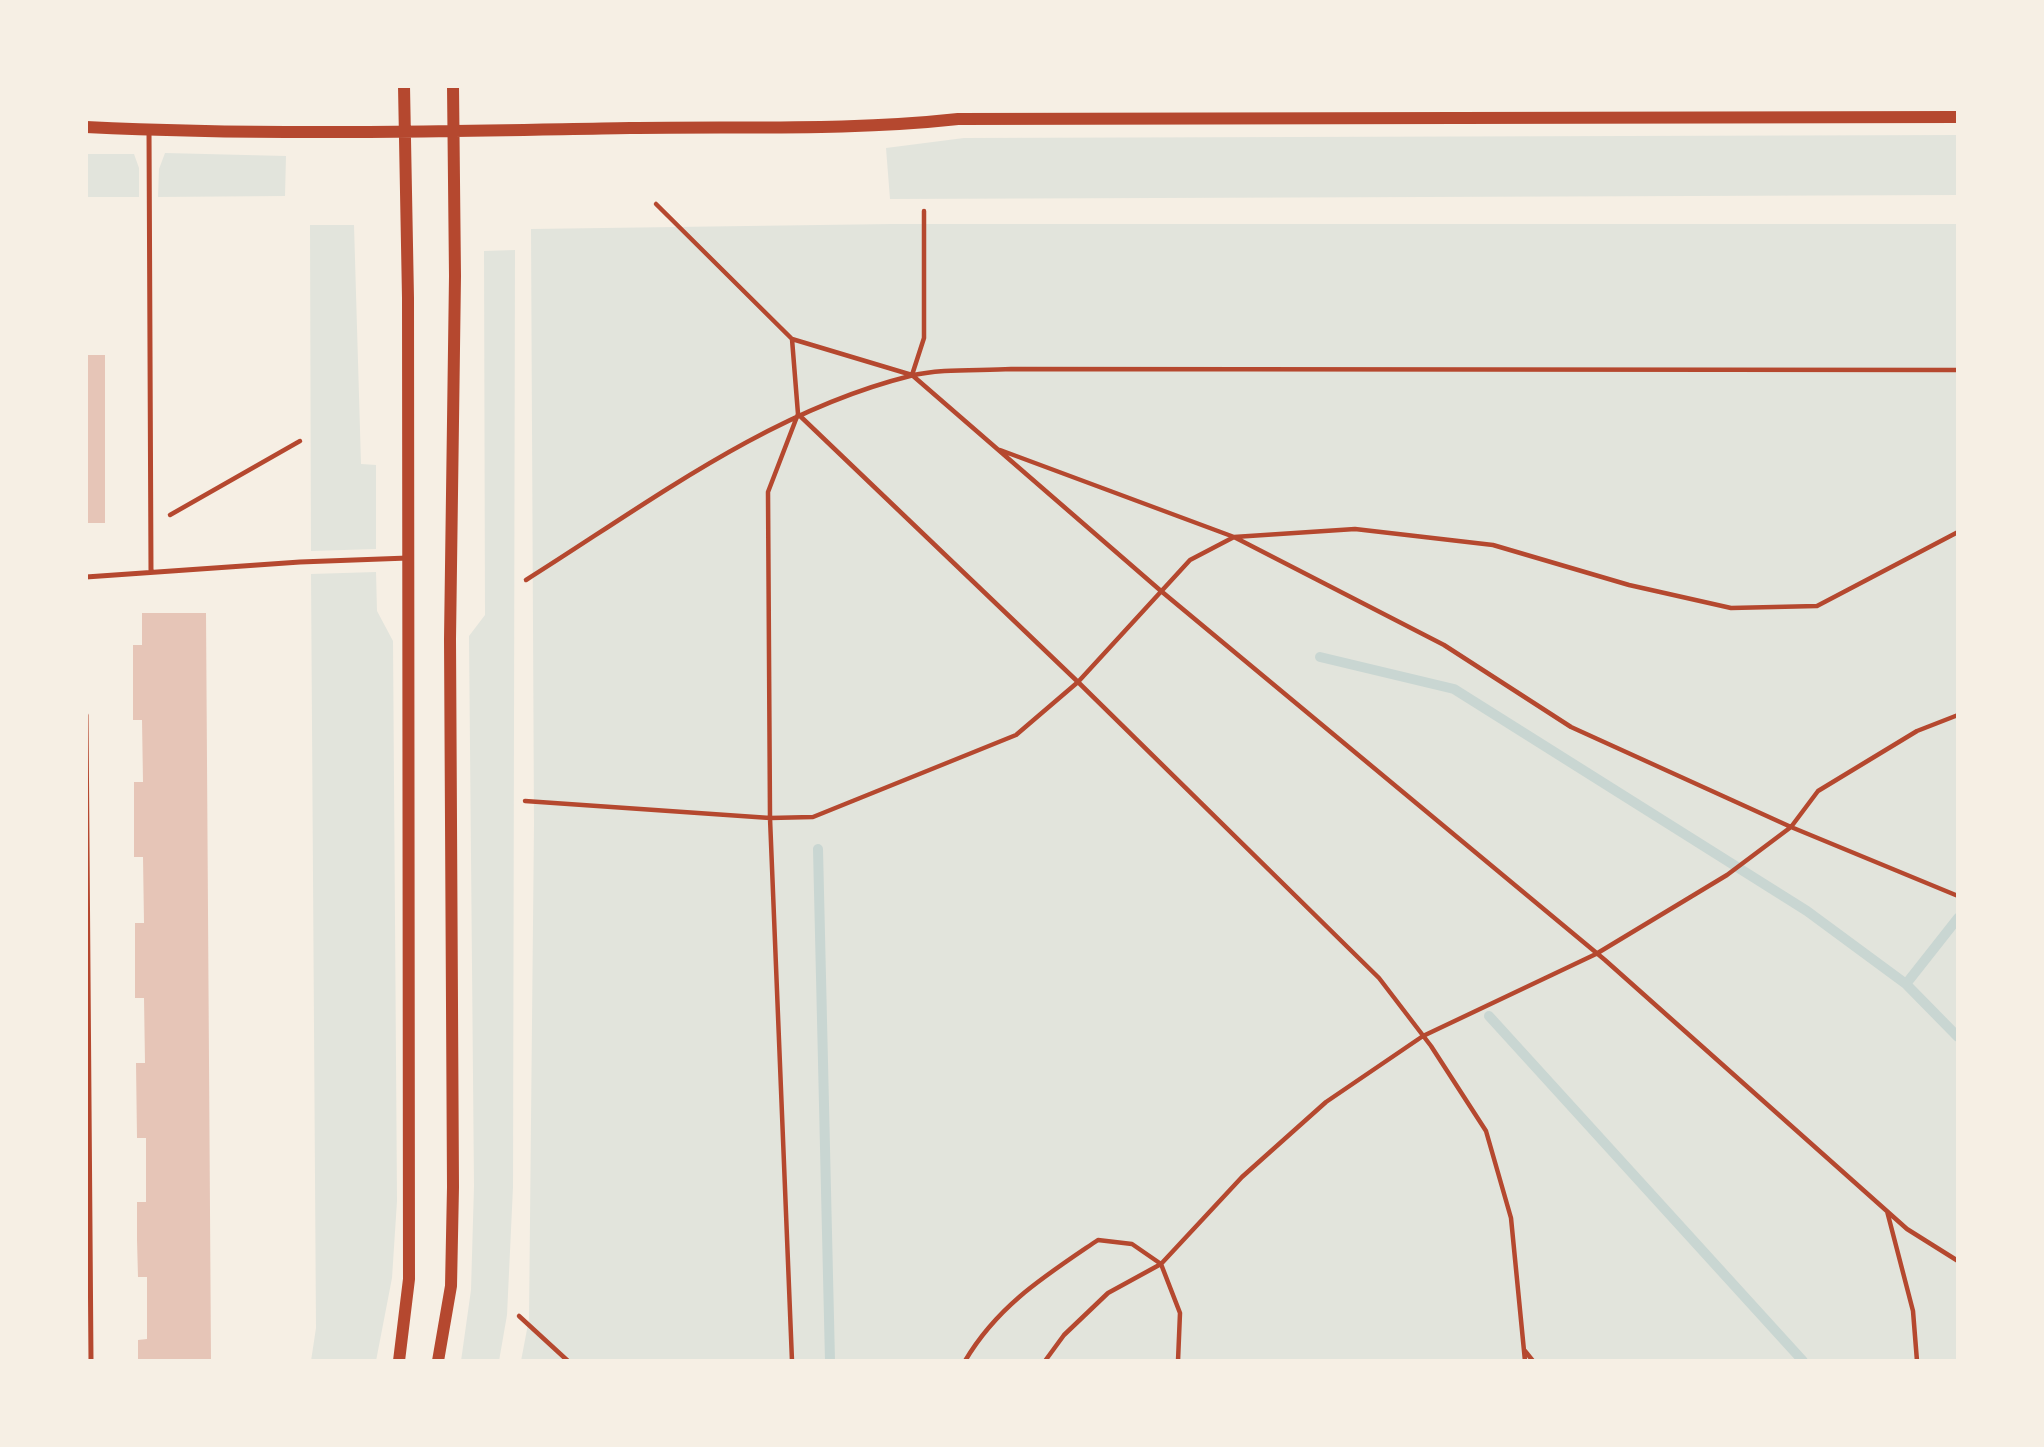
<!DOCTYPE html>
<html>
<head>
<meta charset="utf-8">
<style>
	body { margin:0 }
	#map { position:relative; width:2044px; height:1447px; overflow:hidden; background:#f6efe4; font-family:"Source Sans 3",sans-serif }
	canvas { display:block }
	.frame { position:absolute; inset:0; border:88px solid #f6efe4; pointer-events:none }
</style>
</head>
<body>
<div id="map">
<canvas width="2044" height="1447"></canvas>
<div class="frame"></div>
</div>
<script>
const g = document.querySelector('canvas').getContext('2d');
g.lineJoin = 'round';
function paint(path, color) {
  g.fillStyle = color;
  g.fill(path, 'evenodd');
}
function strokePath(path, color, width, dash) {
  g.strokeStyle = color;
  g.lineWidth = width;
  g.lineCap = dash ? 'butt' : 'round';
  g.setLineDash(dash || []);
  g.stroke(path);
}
const green = new Path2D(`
	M1958,135V195L890,199L886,148L964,138Z
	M165,153L286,156L285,196L158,197L159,169Z
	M86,154H134L139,168V197H86Z
	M891,224H1958V1361H521L529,1319L534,824L531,229Z
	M310,225H354L361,464L376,465V549L311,551Z
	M515,250L513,1187L507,1315L499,1361H461L471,1290L474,1186L469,636L485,615L484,251Z
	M376,572L377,611L393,641L397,1201L392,1278L376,1361H311L316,1328L311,574Z`);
const stream = new Path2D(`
	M1320,657L1454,689L1807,911L1906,984L1958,1037
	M818,849L830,1361
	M1906,984L1958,918
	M1489,1016L1803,1361`);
const building = new Path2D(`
	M86,355H105V523H86Z
	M142,613H206L211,1361H138V1340L147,1339V1277H138L137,1240V1202H146V1138H137L136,1063H145L144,998H135V923H144L143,857H134V782H143L142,720H133V645H142Z`);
const path = new Path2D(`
	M656,204L792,339L798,414L768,492L770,818L792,1361
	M792,339L912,375L1161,591L1605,960L1907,1229L1958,1261
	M912,375L924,338V211
	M798,414L1078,682L1379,978L1431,1046L1486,1131L1511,1218L1525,1361
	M1000,450L1234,537L1444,645L1571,727L1791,827L1958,896
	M170,515L300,441
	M526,580C647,504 769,411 910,376C942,368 979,371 1011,369L1958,370
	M525,801L770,818L813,817L1016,735L1078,682L1190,560L1234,537L1355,529L1493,545L1629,585L1731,608L1817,606L1958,532
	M1887,1211L1913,1311L1917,1361
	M519,1316L568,1361
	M1525,1351L1533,1361
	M965,1361C998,1305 1045,1276 1098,1240L1132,1244L1161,1264L1180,1313L1178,1361
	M1045,1361L1064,1335L1108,1293L1161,1264L1242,1177L1326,1102L1423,1036L1596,954L1727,875L1791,827L1818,791L1917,731L1958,715`);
const service = new Path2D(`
	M149,130L151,572
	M86,577L300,562L408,558
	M86,715L91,1361`);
const tertiary = new Path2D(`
	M86,127C267,136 449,131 630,128C740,126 849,131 958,119L1958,117
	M399,1361L409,1279L408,298L404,86
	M438,1361L451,1286L453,1187L450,639L455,276L453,86`);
paint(green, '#e2e4dc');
strokePath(stream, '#c9d6d2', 10);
paint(building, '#e6c5b7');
strokePath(path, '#b5482f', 4.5);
strokePath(service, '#b5482f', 5);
strokePath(tertiary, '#b5482f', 12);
</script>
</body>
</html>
